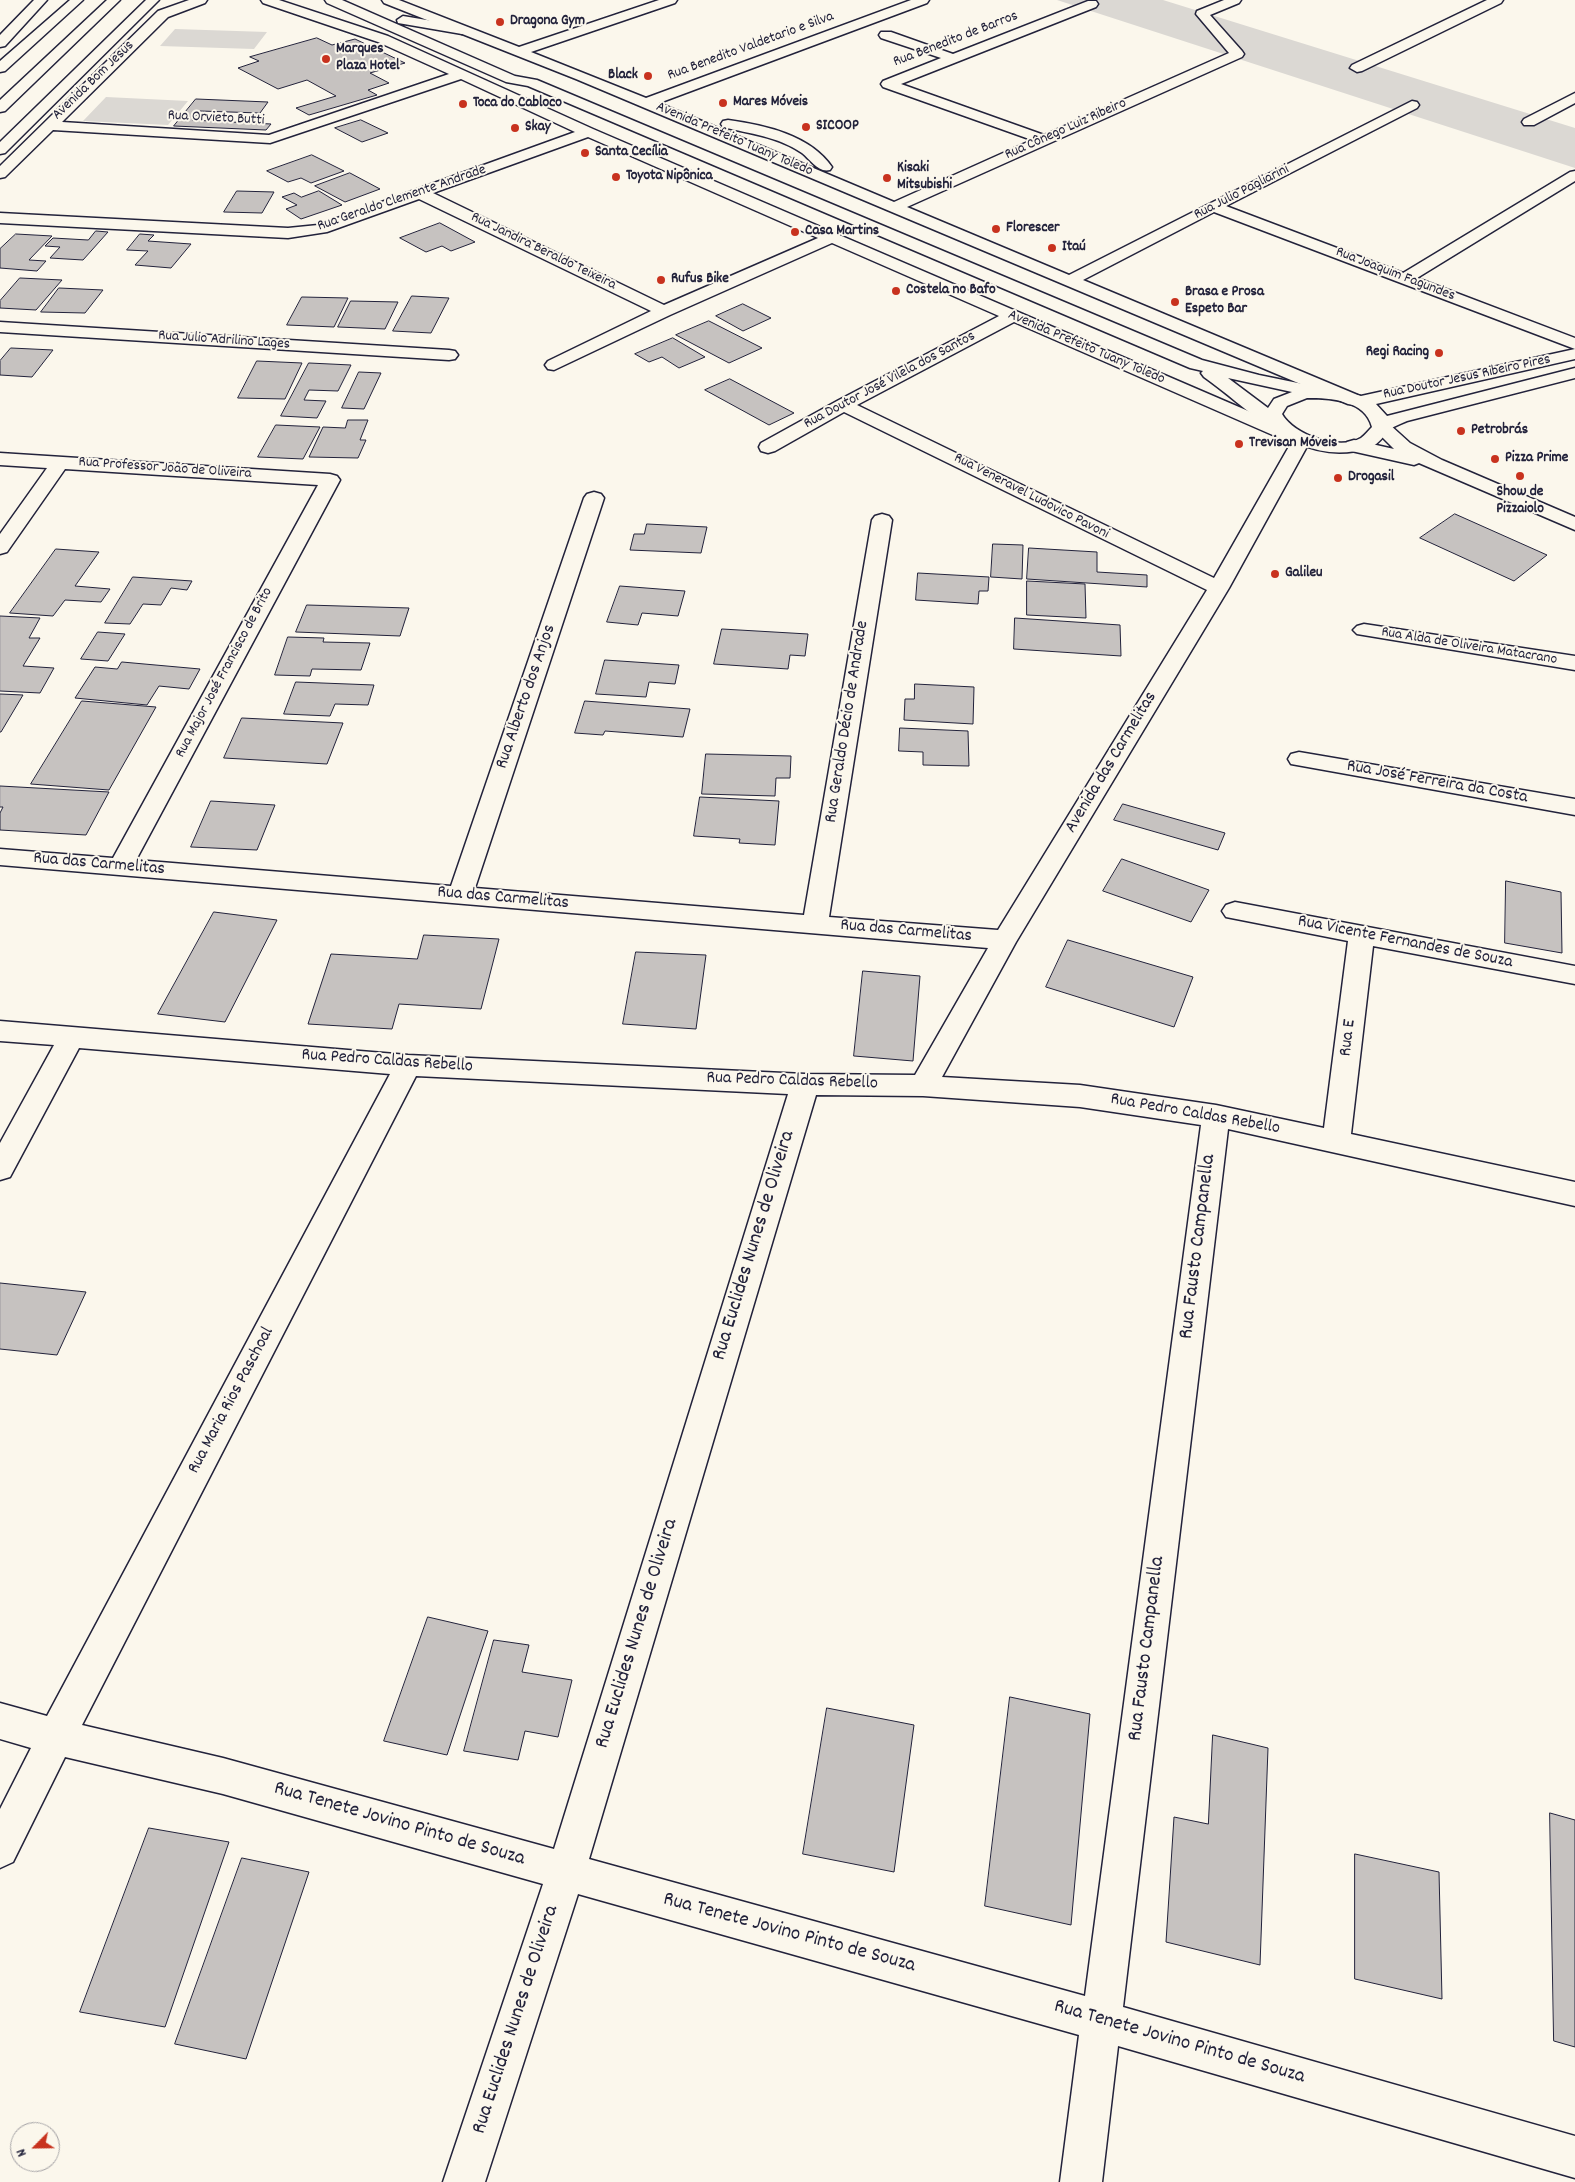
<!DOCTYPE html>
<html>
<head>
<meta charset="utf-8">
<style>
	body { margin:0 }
	#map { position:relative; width:1575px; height:2182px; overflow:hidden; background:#fbf7ec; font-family:Dekko,sans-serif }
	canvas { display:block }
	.north { position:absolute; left:10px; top:2122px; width:50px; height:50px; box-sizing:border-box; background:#fbf7ec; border:1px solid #a4a2a5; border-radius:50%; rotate:247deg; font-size:14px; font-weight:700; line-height:20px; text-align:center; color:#22223b }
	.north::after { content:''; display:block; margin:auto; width:18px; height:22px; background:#c8321e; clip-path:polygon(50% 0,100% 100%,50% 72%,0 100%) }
</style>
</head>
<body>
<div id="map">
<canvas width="1575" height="2182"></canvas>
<div class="north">N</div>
</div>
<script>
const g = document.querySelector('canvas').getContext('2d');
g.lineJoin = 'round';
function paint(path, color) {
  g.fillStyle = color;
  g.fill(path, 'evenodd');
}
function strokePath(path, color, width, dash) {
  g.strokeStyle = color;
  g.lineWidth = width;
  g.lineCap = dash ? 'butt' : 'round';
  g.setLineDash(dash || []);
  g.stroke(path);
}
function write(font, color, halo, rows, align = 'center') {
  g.font = font + ' Dekko,sans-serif';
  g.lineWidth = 4;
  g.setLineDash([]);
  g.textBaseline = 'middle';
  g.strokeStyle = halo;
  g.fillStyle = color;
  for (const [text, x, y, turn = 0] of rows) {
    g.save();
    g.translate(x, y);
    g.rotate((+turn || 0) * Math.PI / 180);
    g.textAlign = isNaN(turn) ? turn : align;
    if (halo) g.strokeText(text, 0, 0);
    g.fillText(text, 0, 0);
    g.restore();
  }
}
const green = new Path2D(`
	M1057,0H1163L1575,128V168Z
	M175,29L267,32L254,49L160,46Z
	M106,97L188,101L168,125L83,121Z`);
const building = new Path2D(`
	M317,38L332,45L355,39L405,63L370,73L389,83L368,90L377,95L309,115L296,108L336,96L307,80L278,89L238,68L259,61L250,57Z
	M196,99L268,102L260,113L200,111L192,120L271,124L266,130L174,126Z
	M361,120L388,133L362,142L335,128Z
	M312,155L344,171L311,183L301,178L288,182L267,171Z
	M350,173L380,189L345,202L315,186Z
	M237,191L274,192L262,213L224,212Z
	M319,191L342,205L301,219L286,209L297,205L282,197L294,193L301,197Z
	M440,223L475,242L451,251L442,246L426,252L400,238Z
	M96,231L108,232L83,260L50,258L60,247L45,246L53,238L88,240Z
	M16,234L52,236L29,260L46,261L37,271L0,268V249Z
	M140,234L154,235L148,241L191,244L171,268L135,265L148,251L127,250Z
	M20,278L62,280L36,310L0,308V301Z
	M59,288L103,290L85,313L41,312Z
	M412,296L449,298L431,333L393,331Z
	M302,297L348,298L334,327L287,325Z
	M351,301L398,302L385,329L338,327Z
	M743,304L771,318L743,331L716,316Z
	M709,321L762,348L729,363L676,335Z
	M673,338L705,357L679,368L662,357L649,362L635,354Z
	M11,348L53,350L32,377L0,375V361Z
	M257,361L302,363L285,399L238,398Z
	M309,363L351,365L338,391L309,390L304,400L326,401L317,418L281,416Z
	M359,372L381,373L364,409L342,408Z
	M730,379L794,413L769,425L705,390Z
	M348,420H368L360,440H366L358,458L309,457L323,427L345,428Z
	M276,425L320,427L303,459L258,457Z
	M1455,514L1547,555L1514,581L1420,538Z
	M647,524L707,527L701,553L630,550L634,534H644Z
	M993,544L1023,545L1022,579L991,577Z
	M1029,548L1097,552V572L1147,575V587L1027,579Z
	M56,549L99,552L75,586L110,589L101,602L65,600L53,616L10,613Z
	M918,573L989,577L988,591H979L978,604L916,600Z
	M133,577L192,581L187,590L171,588L161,605L143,604L130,624L105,623Z
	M1027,581L1085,584L1086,618L1027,615Z
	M620,586L685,591L678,616L642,613L638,625L607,622Z
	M307,605L409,608L400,636L296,632Z
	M0,616L40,618L29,638H40L23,666L54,668L40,693L0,691Z
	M1015,618L1120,625L1121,656L1014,649Z
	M722,629L808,634L805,656L790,655L788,669L714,664Z
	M98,632L125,634L108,661L81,659Z
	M288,637L324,638L323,642L370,643L361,670L312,669L310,676L275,675Z
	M605,660L679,665L675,684L649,682L646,697L596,694Z
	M122,662L200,669L189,689L159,686L147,705L75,698L95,667L117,669Z
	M296,682L374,685L368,705L335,704L330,716L284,714Z
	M915,684L974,687L973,724L904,720L905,699H914Z
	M0,694L23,695L1,732H0Z
	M82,701L156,707L109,790L31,784Z
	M585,701L690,709L683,737L605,731L603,735L575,733Z
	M242,718L343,723L327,764L224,758Z
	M900,728L968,731L969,766L923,765V752L899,751Z
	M706,754L791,756L790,778H776L775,796L702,794Z
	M0,786L109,792L86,835L0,830V813L3,807H0Z
	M700,797L779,801L775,845L739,843L740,839L694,836Z
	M211,801L275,805L257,850L191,847Z
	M1123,804L1225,833L1218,850L1114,820Z
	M1122,859L1209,890L1191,922L1103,891Z
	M1506,881L1561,892L1562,953L1505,943Z
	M214,912L277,920L225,1022L158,1014Z
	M424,935L499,939L481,1009L399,1004L392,1029L308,1024L331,954L417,959Z
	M1068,940L1193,977L1174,1027L1046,987Z
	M636,952L706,955L696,1029L623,1024Z
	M863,971L920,976L913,1061L854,1056Z
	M0,1283L86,1292L57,1355L0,1349Z
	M428,1617L488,1631L447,1755L384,1741Z
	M494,1640L529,1645L522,1672L572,1680L558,1737L525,1731L518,1760L464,1751Z
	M1010,1697L1090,1714L1071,1925L985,1906Z
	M827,1708L914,1725L894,1872L803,1854Z
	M1213,1735L1268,1748L1260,1965L1166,1942L1174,1817L1208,1824Z
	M1550,1813L1575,1820V2047L1554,2041Z
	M149,1828L229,1842L165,2027L80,2012Z
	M1355,1854L1439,1872L1442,1999L1355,1979Z
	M242,1858L309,1872L246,2059L175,2044Z`);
const minor = new Path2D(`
	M34,0H47L5,46L0,47V35Z
	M189,0H207L205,3L168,17L62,122L269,135L449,74L378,42L263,3L261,0H279L388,36L593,129L1304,435L1310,441L1229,588L1016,942L942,1077L1080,1085L1216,1105L1324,1128L1348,941L1226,917L1222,911L1226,905L1235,902L1575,966V984L1373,946L1351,1134L1575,1182V1206L1228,1129L1123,2007L1575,2136V2178L1118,2046L1102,2182H1060L1079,2035L578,1894L485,2182H443L543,1884L223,1794L65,1757L13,1862L0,1868V1809L31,1748L0,1739V1703L47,1716L390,1074L79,1048L10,1177L0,1180V1143L54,1045L0,1041V1021L408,1055L805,1074L915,1075L988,948L0,865V849L113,858L318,485L65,469L7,552L0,554V534L47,468L0,465V453L330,474L337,476L340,480L136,860L451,886L584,498L587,494L594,492L601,494L604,498L475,888L804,915L872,520L875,516L882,514L889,516L892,520L829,917L998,930L1207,590L844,412L775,451L768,453L761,451L759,447L761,443L837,401L999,316L832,243L670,315L554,370L548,369L545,365L548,361L651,311L419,199L327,232L288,238L0,223V213L288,228L318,225L575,132L461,79L270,143L53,130L5,177L0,178V166L158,11ZM588,137L818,238L664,305L433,193ZM1014,322L1291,443L1214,578L857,405ZM416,1076L788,1094L554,1849L223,1758L82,1725ZM816,1095L923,1096L1080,1107L1201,1125L1085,1996L589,1859Z
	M382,0H399L519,47L659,0H677L675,3L531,52L646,98L911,0H929L927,3L659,103L894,202L1032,140L883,87L881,84L883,81L941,58L881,38L879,35L881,32H891L953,54L1088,1H1096L1098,4L1096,7L901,84L1044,135L1229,53L1196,14L1197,11L1224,0H1241L1239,3L1210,15L1242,51L1244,54L1242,57L907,207L1069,275L1412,101L1417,102L1419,105L1417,108L1226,206L1403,273L1570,172L1575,171V181L1417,278L1575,338V349L1214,212L1083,280L1360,396L1363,400L1360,404L1354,405L1348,404L576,79L384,3Z
	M1487,0H1503L1501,3L1362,71L1357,72L1350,68L1352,65Z
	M1575,93V103L1534,125H1524L1522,122L1524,119Z
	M728,120C765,125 810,135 832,167L830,170C818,173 811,160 802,153C777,136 750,134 723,127L721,124L723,121Z
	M0,322L449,350L455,351L458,355L455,359L449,360L0,332Z
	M1382,422L1389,424L1410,443L1442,460L1575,517V530L1419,463L1414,465L1347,450L1345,446L1347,442L1354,440L1394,449L1373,428L1375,424Z
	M1364,624L1575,656V670L1357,634L1353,630L1357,626Z
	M1299,752L1575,799V815L1291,764L1288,759L1291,754Z`);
const major = new Path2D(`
	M70,0H83L5,71L0,72V61Z
	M107,0H120L5,111L0,112V100Z
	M146,0H159L5,153L0,154V142Z
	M325,0H342L515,76L537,80L1202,360L1259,375L1361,396L1575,349V359L1376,404L1387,416L1575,368V378L1407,421C1402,423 1395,426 1390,429C1384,435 1379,444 1371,447C1302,471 1254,412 1204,377L1201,373L1203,371L1190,368L528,86L506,82L327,3ZM1228,378L1292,392L1274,399L1268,408ZM1307,398C1331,398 1365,400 1372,427C1369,430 1365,435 1361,438C1339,451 1294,435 1282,414L1287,406Z
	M403,16L462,26L468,30L462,34L398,23L397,20Z`);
const markers = [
	[500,22,5,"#c8321e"],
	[326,59,5,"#c8321e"],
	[648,76,5,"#c8321e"],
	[723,103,5,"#c8321e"],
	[463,104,5,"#c8321e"],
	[806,127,5,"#c8321e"],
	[515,128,5,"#c8321e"],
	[585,153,5,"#c8321e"],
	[616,177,5,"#c8321e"],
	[887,178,5,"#c8321e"],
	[996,229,5,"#c8321e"],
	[795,232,5,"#c8321e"],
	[1052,248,5,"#c8321e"],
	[661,280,5,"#c8321e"],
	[896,291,5,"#c8321e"],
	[1175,302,5,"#c8321e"],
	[1439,353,5,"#c8321e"],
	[1461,431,5,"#c8321e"],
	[1239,444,5,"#c8321e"],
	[1495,459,5,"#c8321e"],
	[1520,476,5,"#c8321e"],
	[1338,478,5,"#c8321e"],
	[1275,574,5,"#c8321e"]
];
const farPoinames = [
	["Dragona Gym",510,22],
	["Marques",336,50],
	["Plaza Hotel",336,67],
	["Black",638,76,"right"],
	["Mares Móveis",733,103],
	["Toca do Cabloco",473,104],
	["SICOOP",816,127],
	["Skay",525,128],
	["Santa Cecília",595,153],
	["Kisaki",897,169],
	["Mitsubishi",897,186],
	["Toyota Nipônica",626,177],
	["Florescer",1006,229],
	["Casa Martins",805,232],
	["Itaú",1062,248],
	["Rufus Bike",671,280],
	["Costela no Bafo",906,291],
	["Brasa e Prosa",1185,293],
	["Espeto Bar",1185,310],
	["Regi Racing",1429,353,"right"],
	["Petrobrás",1471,431],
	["Trevisan Móveis",1249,444],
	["Pizza Prime",1505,459],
	["Drogasil",1348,478],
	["Show de",1520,493,"center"],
	["Pizzaiolo",1520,510,"center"],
	["Galileu",1285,574]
];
const farStreetnames = [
	["Rua Benedito de Barros",956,40,-21],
	["Rua Benedito Valdetario e Silva",751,47,-20],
	["Avenida Bom Jesus",94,81,-44],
	["Rua Orvieto Butti",216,119,3],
	["Rua Cônego Luiz Ribeiro",1066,130,-24],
	["Avenida Prefeito Tuany Toledo",734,140,23],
	["Rua Julio Pagliarini",1242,193,-27],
	["Rua Geraldo Clemente Andrade",402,199,-19],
	["Rua Jandira Beraldo Teixeira",543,252,26],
	["Rua Joaquim Fagundes",1395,275,21],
	["Rua Julio Adrilino Lages",224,341,4],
	["Avenida Prefeito Tuany Toledo",1086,348,23],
	["Rua Doutor Jesus Ribeiro Pires",1467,378,-12],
	["Rua Doutor José Vilela dos Santos",890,381,-28],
	["Rua Professor João de Oliveira",165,469,4],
	["Rua Veneravel Ludovico Pavoni",1031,497,27],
	["Rua Alda de Oliveira Matacrano",1469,647,9],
	["Rua Major José Francisco de Brito",225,673,-62]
];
const streetNames = [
	["Rua Alberto dos Anjos",527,697,-71],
	["Rua Geraldo Décio de Andrade",848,722,-81],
	["Avenida das Carmelitas",1112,763,-59],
	["Rua José Ferreira da Costa",1437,783,10],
	["Rua das Carmelitas",99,865,5],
	["Rua das Carmelitas",503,899,5],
	["Rua das Carmelitas",906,932,5],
	["Rua Vicente Fernandes de Souza",1405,943,11],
	["Rua E",1349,1038,-83],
	["Rua Pedro Caldas Rebello",387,1062,4],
	["Rua Pedro Caldas Rebello",792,1082,2],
	["Rua Pedro Caldas Rebello",1195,1115,10],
	["Rua Maria Rios Paschoal",232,1401,-62]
];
const nearStreetnames = [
	["Rua Euclides Nunes de Oliveira",755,1246,-73],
	["Rua Fausto Campanella",1199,1247,-83],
	["Rua Euclides Nunes de Oliveira",638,1634,-73],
	["Rua Fausto Campanella",1148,1649,-83],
	["Rua Tenete Jovino Pinto de Souza",399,1825,16],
	["Rua Tenete Jovino Pinto de Souza",789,1934,15],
	["Rua Euclides Nunes de Oliveira",517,2020,-72],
	["Rua Tenete Jovino Pinto de Souza",1179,2043,16]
];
paint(green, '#dbd8d3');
paint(building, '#c6c2c0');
strokePath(building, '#22223b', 1);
strokePath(minor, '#22223b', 3);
strokePath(major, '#22223b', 3);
paint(minor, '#fbf7ec');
paint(major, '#fbf7ec');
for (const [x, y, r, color] of markers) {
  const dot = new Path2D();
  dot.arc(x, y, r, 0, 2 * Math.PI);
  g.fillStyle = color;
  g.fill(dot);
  strokePath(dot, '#fbf7ec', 2);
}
write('bold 15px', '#22223b', '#fbf7ec', farPoinames, 'left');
write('15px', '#22223b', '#fbf7ec', farStreetnames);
write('18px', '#22223b', '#fbf7ec', streetNames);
write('21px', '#22223b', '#fbf7ec', nearStreetnames);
</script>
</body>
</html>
